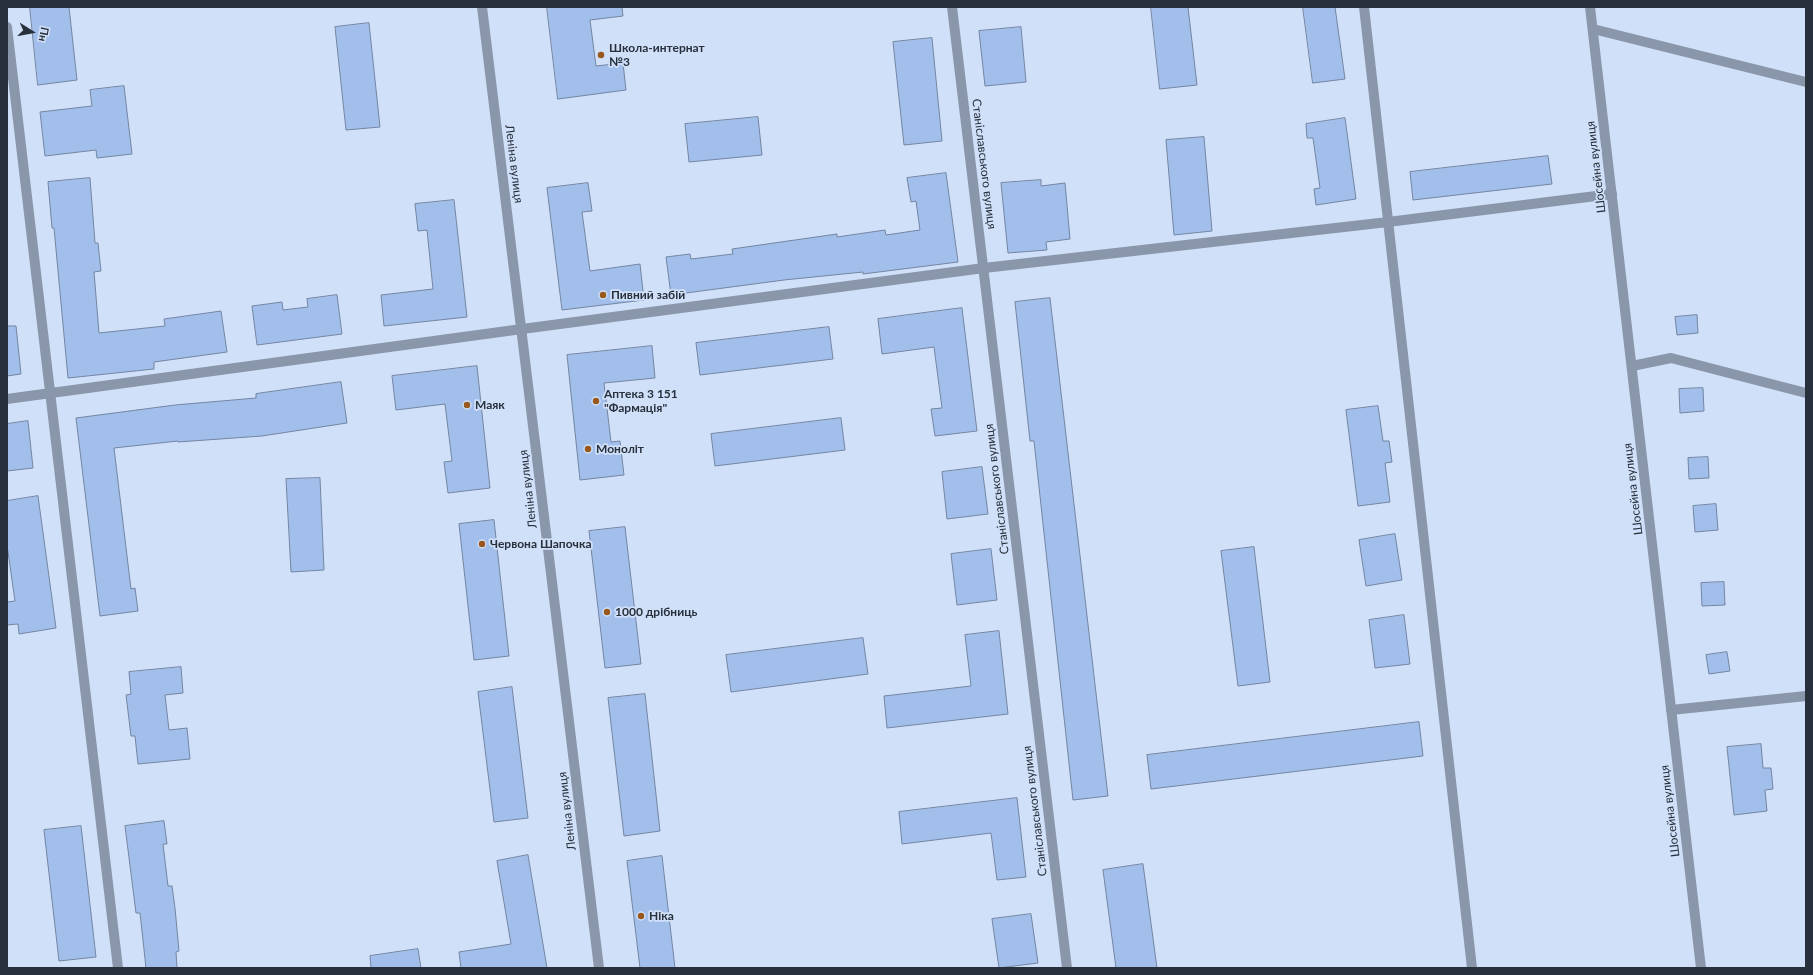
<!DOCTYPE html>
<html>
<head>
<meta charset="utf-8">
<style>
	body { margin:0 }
	#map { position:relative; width:1813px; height:975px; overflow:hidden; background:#d0e0f9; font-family:Lato,sans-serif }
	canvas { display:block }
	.frame { position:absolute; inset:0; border:8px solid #28303c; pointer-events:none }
	.north { position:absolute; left:12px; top:12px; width:40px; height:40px; -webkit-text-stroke:3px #d0e0f9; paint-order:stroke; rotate:101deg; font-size:11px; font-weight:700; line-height:16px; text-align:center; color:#28303c }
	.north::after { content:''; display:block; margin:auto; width:14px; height:18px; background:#28303c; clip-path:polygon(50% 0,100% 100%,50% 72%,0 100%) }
</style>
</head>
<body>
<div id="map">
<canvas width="1813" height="975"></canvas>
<div class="frame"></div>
<div class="north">Пн</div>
</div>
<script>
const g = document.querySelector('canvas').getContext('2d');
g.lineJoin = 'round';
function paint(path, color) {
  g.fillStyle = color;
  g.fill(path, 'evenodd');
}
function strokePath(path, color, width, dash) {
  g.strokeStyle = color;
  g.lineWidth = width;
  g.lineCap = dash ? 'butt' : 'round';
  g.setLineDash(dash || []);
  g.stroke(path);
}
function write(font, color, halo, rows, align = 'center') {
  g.font = font + ' Lato,sans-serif';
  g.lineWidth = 3.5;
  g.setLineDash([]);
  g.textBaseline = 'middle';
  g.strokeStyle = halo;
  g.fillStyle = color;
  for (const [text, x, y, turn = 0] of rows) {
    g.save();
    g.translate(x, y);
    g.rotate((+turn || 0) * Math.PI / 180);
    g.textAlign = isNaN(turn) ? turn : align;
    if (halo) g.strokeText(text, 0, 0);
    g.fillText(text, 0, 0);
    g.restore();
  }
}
const building = new Path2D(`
	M30,7H69L77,80L38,85Z
	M547,7H622L623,16L590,20L596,66L623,63L626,90L558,99Z
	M1151,7H1188L1197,85L1160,89Z
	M1303,7H1335L1345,79L1313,83Z
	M369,23L380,127L346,130L335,27Z
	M1021,27L1026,82L985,86L979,31Z
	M932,38L942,141L904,145L893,42Z
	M124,86L132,154L97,158L96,150L45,156L40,112L92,106L90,90Z
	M758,117L762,155L689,162L685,124Z
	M1345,118L1356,199L1316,205L1314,189L1320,188L1313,138H1307L1306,124Z
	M1204,137L1212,231L1174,235L1166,140Z
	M1548,156L1552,184L1413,200L1410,172Z
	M946,173L958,262L863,274V272L784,280L671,295L666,257L690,254L691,259L733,254L732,249L837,234V237L885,230L886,235L920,230L916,201L911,202L907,178Z
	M90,178L95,243H98L101,271L94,272L99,333L165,326L164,319L221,311L227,352L154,362V369L68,378L54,228H52L48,182Z
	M1041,180V186L1065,183L1070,239L1046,242L1047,250L1008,253L1001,183Z
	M588,183L592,211L582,212L590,271L640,264L644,300L562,310L547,188Z
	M454,200L467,317L384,326L381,295L433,289L427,230L418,231L415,204Z
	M337,295L342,334L257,345L252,306L282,302L283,310L308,307L307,299Z
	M1050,298L1108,796L1073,800L1034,441H1030L1015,302Z
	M962,308L977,431L935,436L931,409L942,408L934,347L882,354L878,319Z
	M1697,315L1698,333L1677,335L1675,317Z
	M7,326H16L21,374L7,376Z
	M829,327L833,359L700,375L696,343Z
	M652,346L655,378L604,383L611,442L620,441L624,475L580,480L567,355Z
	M477,366L490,488L448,493L444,462L452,461L445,404L396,410L392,376Z
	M341,382L347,423L262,436L178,442V441L114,448L131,589L135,588L138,611L100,616L76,418L175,405L256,398V394Z
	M1703,388L1704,411L1680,413L1679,389Z
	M1378,406L1383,441H1389L1392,462L1385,463L1390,502L1358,506L1346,410Z
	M841,418L845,450L715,466L711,434Z
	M28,421L33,468L7,471V424Z
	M1708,457L1709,478L1689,479L1688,458Z
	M982,467L988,514L947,519L942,472Z
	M320,478L324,570L291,572L286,479Z
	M38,496L56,628L19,634L18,624L7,625V602L15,601L7,545V501Z
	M1716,504L1718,530L1695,532L1693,506Z
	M494,520L509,656L474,660L459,524Z
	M625,527L641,664L605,668L589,531Z
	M1395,534L1402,580L1366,586L1359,540Z
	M1254,547L1270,682L1238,686L1221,551Z
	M991,549L997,600L957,605L951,554Z
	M1724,582L1725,605L1702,606L1701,583Z
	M1404,615L1410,664L1375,668L1369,620Z
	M999,631L1008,714L887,728L884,696L971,686L965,635Z
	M863,638L868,674L731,692L726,655Z
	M1727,652L1730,671L1709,674L1706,655Z
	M181,667L183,693L165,695L169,730L187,728L190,759L138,764L135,736H131L126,695L131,694L129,672Z
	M512,687L528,818L494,822L478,692Z
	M645,694L660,831L624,836L608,698Z
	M1419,722L1423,756L1151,789L1147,755Z
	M1761,744L1763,768H1771L1773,789L1765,790L1767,811L1734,815L1727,747Z
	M1017,798L1026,877L997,880L991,833L902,844L899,812Z
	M164,821L167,844H163L168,886H172L175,908L179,951L176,952L177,968H146L140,913H136L125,826Z
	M81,826L96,957L59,961L44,830Z
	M528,855L547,968H461L459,952L511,944L497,861Z
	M662,856L675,968H640L627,861Z
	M1143,864L1157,968H1116L1103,870Z
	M1031,914L1038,963L999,968L992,919Z
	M418,949L421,968H371L370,956Z`);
const minor = new Path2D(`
	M1364,7L1472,968
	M7,27L118,968
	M1593,29L1806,82
	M1632,366L1671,358L1806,393
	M7,399L522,329L984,268L1388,222L1612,194
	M1671,710L1806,696`);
const tertiary = new Path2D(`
	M482,7L599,968
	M952,7L1067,968
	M1590,7L1701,968`);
const markers = [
	[601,55,4,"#98591f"],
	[603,295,4,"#98591f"],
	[596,401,4,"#98591f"],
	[467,405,4,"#98591f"],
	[588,449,4,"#98591f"],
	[482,544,4,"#98591f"],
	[607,612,4,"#98591f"],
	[641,916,4,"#98591f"]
];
const poiNames = [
	["Школа-интернат",609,48],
	["№3",609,62],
	["Пивний забій",611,295],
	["Аптека 3 151",604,394],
	["\"Фармація\"",604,408],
	["Маяк",475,405],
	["Моноліт",596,449],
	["Червона Шапочка",490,544],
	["1000 дрібниць",615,612],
	["Ніка",649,916]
];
const streetNames = [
	["Леніна вулиця",514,164,83],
	["Станіславського вулиця",984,164,83],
	["Шосейна вулиця",1596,167,-97],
	["Леніна вулиця",528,489,-97],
	["Станіславського вулиця",997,489,-97],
	["Шосейна вулиця",1633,489,-97],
	["Леніна вулиця",567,811,-97],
	["Станіславського вулиця",1035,811,-97],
	["Шосейна вулиця",1670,811,-97]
];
paint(building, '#a2bfec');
strokePath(building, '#7385a1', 1);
strokePath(minor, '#8a96a9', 10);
strokePath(tertiary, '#8a96a9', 10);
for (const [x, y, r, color] of markers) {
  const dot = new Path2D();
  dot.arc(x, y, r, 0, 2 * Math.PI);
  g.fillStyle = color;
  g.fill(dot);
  strokePath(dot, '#d0e0f9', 1.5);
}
write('bold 12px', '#28303c', '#d0e0f9', poiNames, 'left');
write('12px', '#28303c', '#d0e0f9', streetNames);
</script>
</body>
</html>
